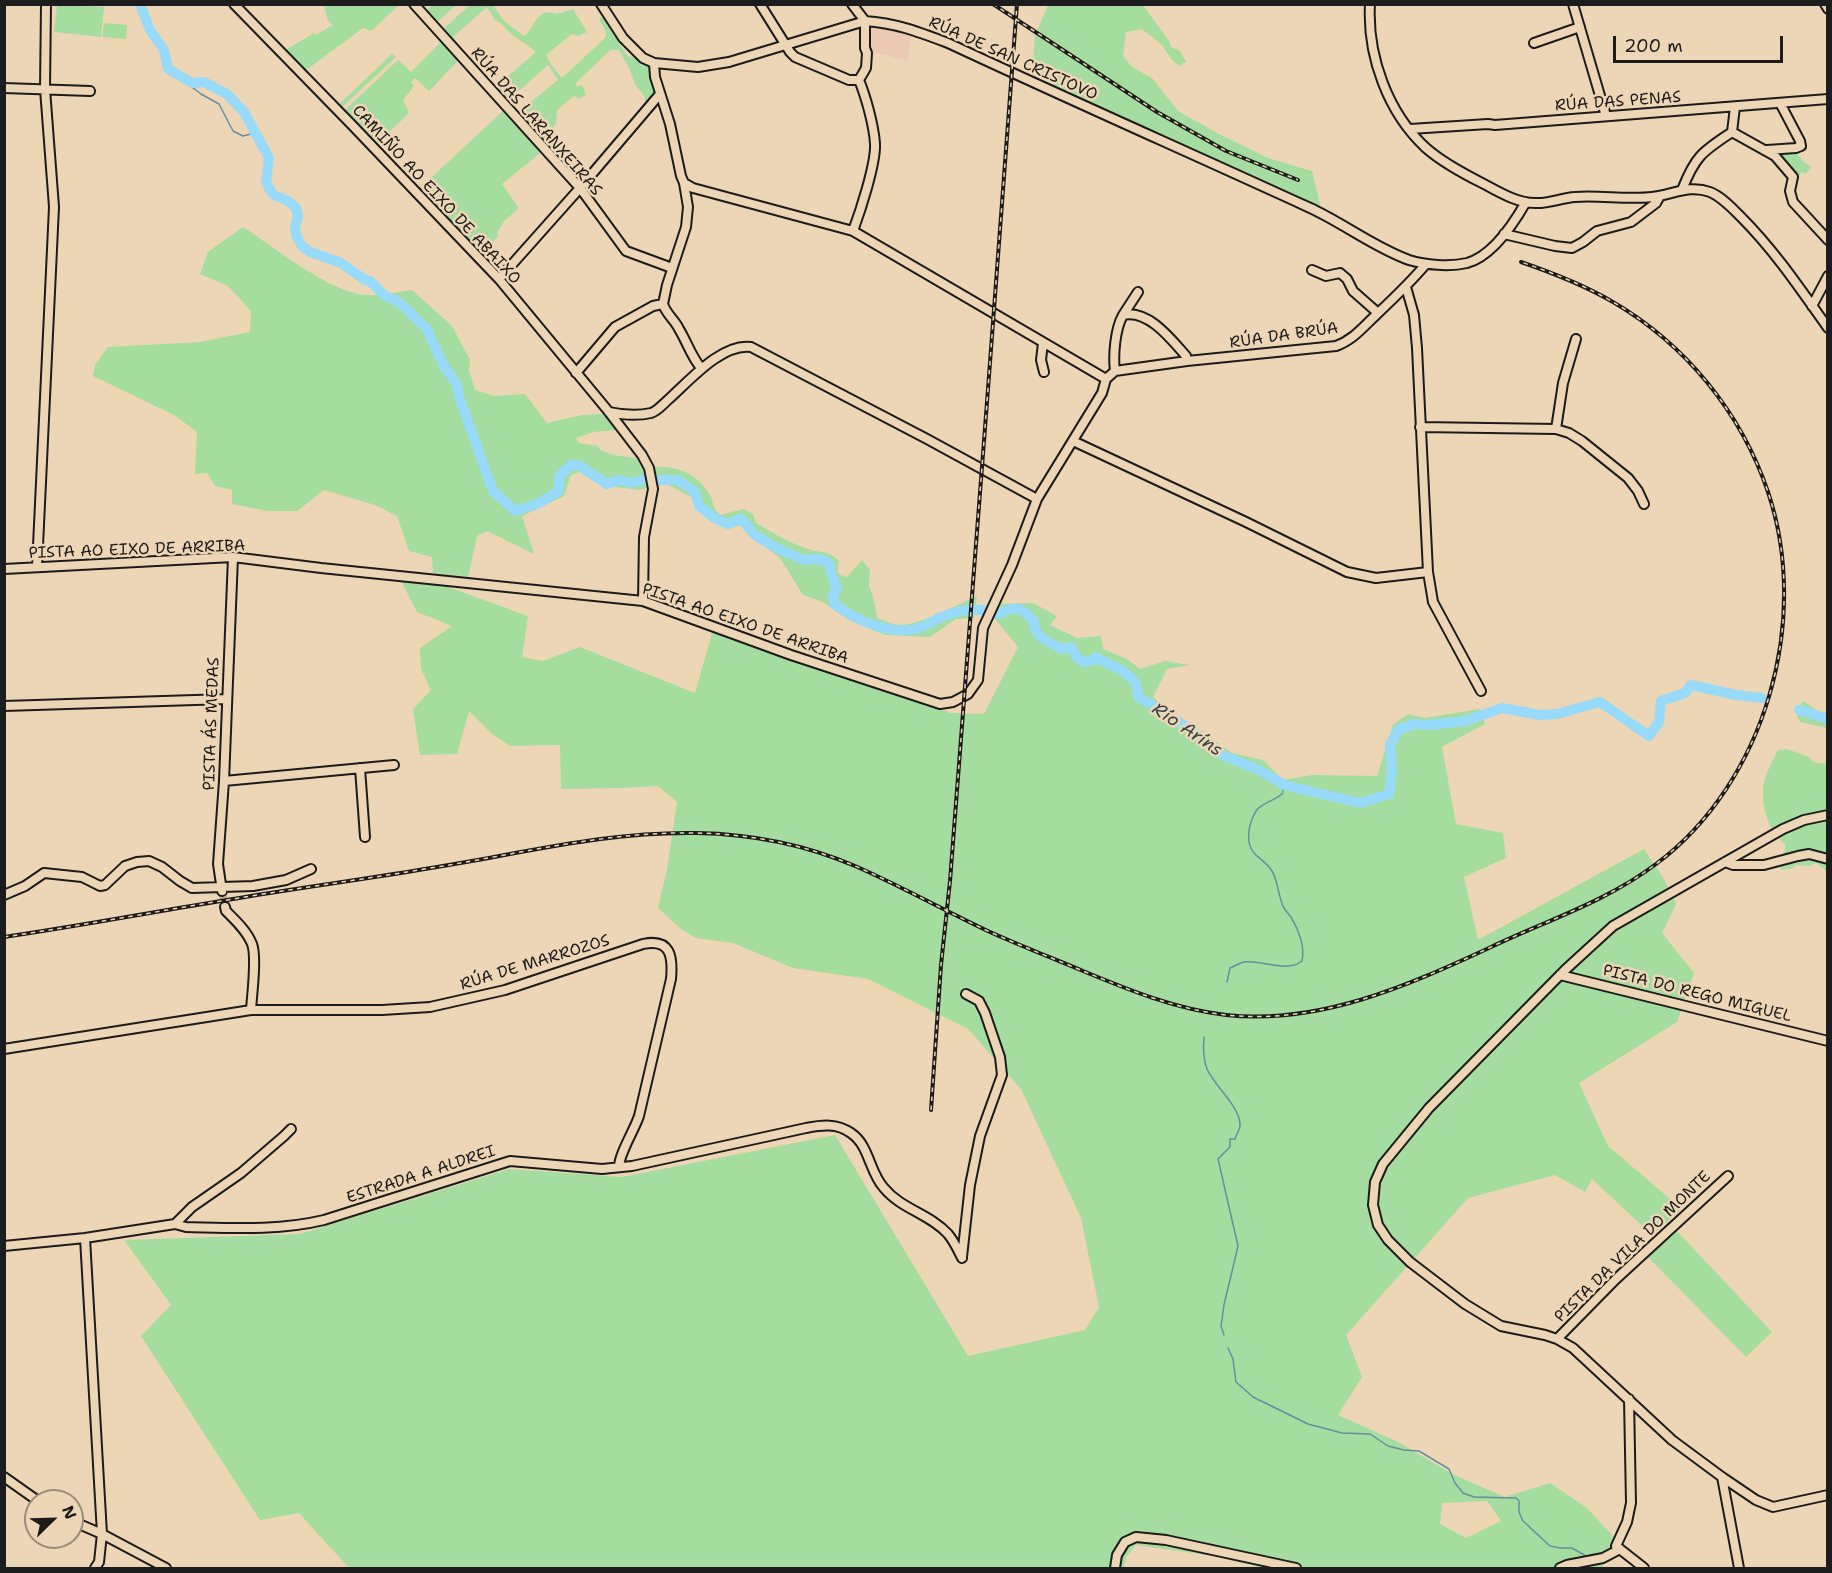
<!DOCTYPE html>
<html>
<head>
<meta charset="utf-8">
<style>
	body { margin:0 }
	#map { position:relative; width:1832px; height:1573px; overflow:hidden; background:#edd6b6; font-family:"Shantell Sans",sans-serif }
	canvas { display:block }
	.frame { position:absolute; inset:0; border:6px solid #1c1c1c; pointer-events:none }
	.north { position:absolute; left:24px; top:1489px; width:60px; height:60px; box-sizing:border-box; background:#edd6b6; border:2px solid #998c78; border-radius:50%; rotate:67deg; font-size:16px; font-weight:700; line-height:24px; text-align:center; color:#1c1c1c }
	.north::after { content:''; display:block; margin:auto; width:21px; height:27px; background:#1c1c1c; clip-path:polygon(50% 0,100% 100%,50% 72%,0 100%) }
	.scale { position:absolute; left:1613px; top:36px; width:170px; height:27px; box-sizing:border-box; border:3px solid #1c1c1c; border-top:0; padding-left:8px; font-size:18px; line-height:21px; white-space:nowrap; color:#1c1c1c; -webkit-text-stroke:4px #edd6b6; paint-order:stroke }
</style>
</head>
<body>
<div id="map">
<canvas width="1832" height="1573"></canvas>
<div class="frame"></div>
<div class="north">N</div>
<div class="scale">200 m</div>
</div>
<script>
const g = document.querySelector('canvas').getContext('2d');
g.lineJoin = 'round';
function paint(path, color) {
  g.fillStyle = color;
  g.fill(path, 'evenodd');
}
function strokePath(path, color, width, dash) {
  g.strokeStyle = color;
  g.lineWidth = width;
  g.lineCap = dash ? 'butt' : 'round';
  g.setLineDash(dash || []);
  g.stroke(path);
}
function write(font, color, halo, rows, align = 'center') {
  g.font = font + ' "Shantell Sans",sans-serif';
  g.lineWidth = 5;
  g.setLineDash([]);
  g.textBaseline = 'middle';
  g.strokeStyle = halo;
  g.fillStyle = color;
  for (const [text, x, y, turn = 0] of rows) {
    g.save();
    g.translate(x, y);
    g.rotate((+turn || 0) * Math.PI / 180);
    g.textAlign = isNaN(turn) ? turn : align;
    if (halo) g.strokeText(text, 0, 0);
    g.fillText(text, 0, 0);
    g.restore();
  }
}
const built = new Path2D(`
	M870,24L911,32L908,61L867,50Z`);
const green = new Path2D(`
	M57,5L104,7L101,37L54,32Z
	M324,5H399L371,31L363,28L302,73L282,52L314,33L316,35L333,25L328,21Z
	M433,5H456L435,24L424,12Z
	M470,5H493L504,21L524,36C536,27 536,6 557,14L573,9L587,32L578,36L572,34L546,55L550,63L562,78L606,37V32L599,19L602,17L627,55C632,59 636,57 641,60C652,66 654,82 656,92L641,114L639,113L640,109L645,103V97L635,84L629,68L619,50H610L575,84L578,86L582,85L586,95L579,99L574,96L557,110L556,124L553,126L558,138L542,142L517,113L558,80L548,65L521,89L504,100L493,89L536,52L510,33L502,24L495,20L487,7L453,37L463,52L461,55L442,30Z
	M1048,5H1143L1169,41L1171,47L1180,51L1186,62L1179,66L1171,59L1162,45L1142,29L1126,32L1123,56L1132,67L1152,78L1178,111L1217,133L1268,158L1312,171L1320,204L1317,207L1083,101L1050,85L1032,73L1035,36Z
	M104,23L127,25L126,39L102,37Z
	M442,41L459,59L458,61L429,91L415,78L411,82L414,86L403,100L409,113L377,144L344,111L398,60L411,72Z
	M392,54L396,57L339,110L336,107Z
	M505,109C517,122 529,134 541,148L539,154L502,184L518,207L516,211L504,221L497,233L499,235L480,257L418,190Z
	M1793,149L1805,163L1812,167L1805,174L1802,172L1797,178L1777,155L1783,150Z
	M243,227C274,247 329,292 365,295C380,296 397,292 412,290L452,326L470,360L469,370L475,390L494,396L525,394L547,423L582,415L603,414L617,425L618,430L593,432L576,438L579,443L598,446L600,450L613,455L636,458L644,467C673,466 693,468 710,495C715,505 710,506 721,515L743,509L753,514L756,523C773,533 789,543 808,549C823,554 826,549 839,561L837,571L840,575L847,577L862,560L870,570L869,586L873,596L877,618C884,620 893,625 900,625C917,626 961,604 977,595L974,618L956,619L930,637L885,635L849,620L823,602L803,595L780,558L752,536L741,525L727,529L698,511L691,497L667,484L639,490L607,486L582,471L571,475L564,496L522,516L534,554L487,531L477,536L468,577L433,573L432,557L409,551L397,516L375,505L324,490L297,511H268L232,504V490L215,486L207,473L195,474L197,432L174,415L93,376L95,365L108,347L200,342L250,332L251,311L228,286L200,274L208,252Z
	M400,579L440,584L528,616L522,657L543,661L580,647L695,693L713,630L951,713L984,714L1018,647L995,619L998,604L1033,603L1057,616L1050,625L1077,638L1101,636L1103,649L1127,659L1140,669L1165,661L1190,665L1167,669L1153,697L1176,717L1196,727L1232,753L1263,760L1283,780L1313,775L1377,776L1393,725L1408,714L1425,718L1480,709L1485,724L1442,747L1456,824L1503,833L1506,858L1464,877L1478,940L1644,849L1664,879L1676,904L1662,933L1694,973L1677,1022L1579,1083L1608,1146L1682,1209L1652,1235L1592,1179L1585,1192L1555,1175L1468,1198L1346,1335L1362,1377L1338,1415L1398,1442L1454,1475L1505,1497L1550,1483L1587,1508L1613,1536L1602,1568H1262L1221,1557L1136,1545L1126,1557L1124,1568H349L299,1513L260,1520L141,1336L171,1305L124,1240L300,1234L509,1169L622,1177L835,1135L968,1356L1085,1330L1099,1307L1081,1218L1021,1089L968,1029L868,979L793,968L733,943L696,938L681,929L658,908L667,869L677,802L658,786L622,788L561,789L560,745L510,746L492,734L469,711L457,754L420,755L413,709L431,690L421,669L420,648L452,626L417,612ZM1487,1501L1501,1521L1466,1538L1440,1524L1442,1503Z
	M1802,701C1812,704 1817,715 1827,715V728L1800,722L1797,716Z
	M1787,749L1809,757L1813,762L1827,764V871L1816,863L1809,866L1796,865L1793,868L1781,870L1780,856L1785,851V844C1769,833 1762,808 1763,789C1763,779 1773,759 1778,750Z
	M1675,1229L1772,1332L1746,1357L1647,1256Z`);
const stream = new Path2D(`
	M168,69L201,94L219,104L233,131L243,136L255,133
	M1283,791L1284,785
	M1227,982L1230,968C1235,966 1239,963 1244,962C1263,960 1287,973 1302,961C1305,947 1299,930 1291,917C1288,913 1285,911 1283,906C1278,895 1278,881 1272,871C1267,863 1261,860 1255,854C1244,843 1249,823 1256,811C1261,803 1275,801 1283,793
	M1204,1037C1203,1048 1203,1059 1207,1069C1215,1087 1241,1107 1240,1126C1240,1129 1236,1135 1235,1139H1230V1147L1218,1159L1238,1246L1224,1305L1221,1326L1224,1335
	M1228,1348L1233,1359L1236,1382L1253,1397L1308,1424L1342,1433L1370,1434L1388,1446L1404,1450L1419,1451L1449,1469L1455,1483L1463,1493L1474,1497L1516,1498L1519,1501V1512L1523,1521L1550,1546L1560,1548H1572L1586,1556`);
const river = new Path2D(`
	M140,4L150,30L164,50L168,69L192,83L204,82L227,94L244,112L269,158L266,182L270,190L274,195L288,201L296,208L298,217L295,226L296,236L302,246L310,252L341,263L365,280L370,281L384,295L400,303L426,328L444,366L457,385L459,397L493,491L515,511L539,503L559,491V476L571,465H578L607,484L619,480L631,483L642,480H678L695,492L699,506L716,519L728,524L741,519L755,535L776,548L804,560L819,559L829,563L832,576L837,589L833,594L834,604C856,620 888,635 916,629C924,627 933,621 941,617C960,609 980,607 999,614C1017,604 1021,608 1034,621C1034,638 1049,642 1062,649L1071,647L1075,655L1083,662L1092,661L1095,657L1123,671L1136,683L1138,697L1159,709L1197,734L1222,755L1259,770L1284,785L1360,803L1389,794L1392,769L1390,745L1398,730L1414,724L1429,725L1465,721L1502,708L1540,715L1557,714L1600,702L1649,736L1659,722L1661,701L1685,693L1691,685L1736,695L1762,698
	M1799,710L1828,719`);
const minorTunnel = new Path2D(`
	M222,891L225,907`);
const minor = new Path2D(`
	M234,4L352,125L499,279L609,412L642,455L649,468L653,489L644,537L643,601
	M414,4L580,188L626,251L672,268
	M601,4L623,38L643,58L654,63L698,67L729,62L865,21C896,23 919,32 948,43C1068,99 1188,152 1308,207C1342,222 1373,247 1409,260C1425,265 1450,267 1467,263C1493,256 1514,223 1526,202
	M760,4L790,52L795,57L849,80H859
	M852,4L865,21V48L867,53L866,68L859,80C866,97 874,126 875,144C876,164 860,212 853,231
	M1370,4C1367,56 1388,113 1426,148C1443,163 1464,174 1484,184C1499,192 1517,203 1535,203C1548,204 1561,198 1575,197C1600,195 1627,200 1652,197C1672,195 1689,184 1710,192C1722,197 1732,208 1741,217C1775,251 1801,290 1828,328
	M1573,4L1606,116
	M1825,4L1828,9
	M1534,43L1580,27
	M654,63L655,77L670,124L681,176L684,183L693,188L853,231L1106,379
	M4,88L90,91
	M1410,129L1488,124L1495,125L1828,99
	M1732,132L1775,156L1793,177L1790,191L1793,202L1828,240
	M1767,150L1796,148L1801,146L1800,141L1780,103
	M1682,190C1695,156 1703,151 1732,132L1735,107
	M1504,234L1555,246L1572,248L1583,242L1597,231L1631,222L1656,203L1660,196
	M1312,270L1326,276L1340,273L1347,279L1353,291L1378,313
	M499,279L580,188L660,94
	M1406,287L1414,315L1417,348L1428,572L1433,602L1481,691
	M663,304C666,314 675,320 679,329C687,342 691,356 701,368
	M1812,306L1828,276
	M1123,315L1138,292
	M1043,343L1041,360L1044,372
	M1115,371L1187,361L1336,346C1353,340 1363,327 1376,315C1394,298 1410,283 1426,264
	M1115,371C1113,356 1115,329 1123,315C1148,309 1171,339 1186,356L1187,361
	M576,373L615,327L653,306L663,304L667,285L686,227L688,207L684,183
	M609,412C623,415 638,416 651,413C658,411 664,403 670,398C690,380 722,343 751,347L927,439L1037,499
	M1420,427L1556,429L1569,433L1582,441L1628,478L1638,491L1644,504
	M1556,429L1563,383L1576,339
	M1073,441L1246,522L1347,572L1376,578L1428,572
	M37,567L54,207L45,89L46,4
	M4,569L233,557L321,568L643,601L791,655L940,704L953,702L968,694L978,680L983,628L1012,565L1037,499L1102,393L1106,379L1115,371
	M4,706L227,699
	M360,768L365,837
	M224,781L394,765
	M1828,815L1804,820L1783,829L1613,926L1565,970L1429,1108L1383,1164L1375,1182L1373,1205L1378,1225L1388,1240L1410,1262L1465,1304L1501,1326L1545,1335L1557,1339L1573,1348L1672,1440L1722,1477L1756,1500L1773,1507L1828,1495
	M1725,862L1733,865H1764L1798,856L1809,854L1828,859
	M222,891L218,864L224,781L233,557
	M4,895L25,886L44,873L82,877L100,886L105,885L125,866L137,862L149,861L162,867L180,881L192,888L253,886L286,880L311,869
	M225,907L226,911C235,920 247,931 252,944C257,957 252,994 251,1010
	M1560,975L1828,1041
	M4,1049L251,1010H382L430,1007L505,990L643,944C671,938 673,957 671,979L639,1116C634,1131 619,1154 619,1167
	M175,1224L192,1207L241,1173L284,1136L291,1129
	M85,1238L102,1534L99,1562L95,1568
	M4,1246L85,1238L175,1224L186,1227C232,1228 278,1231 324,1220L510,1161L602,1169L632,1166L806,1128C822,1125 837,1123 851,1133C870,1146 869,1172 884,1188C901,1209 930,1214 948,1234C954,1241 958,1250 962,1258
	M962,1257L970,1185L980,1136L1002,1075L1000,1057L985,1013L979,1001L966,994
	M1557,1339L1616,1279L1728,1176
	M1629,1399L1631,1503L1627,1522L1616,1546L1644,1568
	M4,1477L38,1501
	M1722,1477L1739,1568
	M72,1521L102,1534L166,1568
	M1115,1568L1117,1555L1125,1542L1136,1537L1166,1540L1296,1568
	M1560,1568L1567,1565L1603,1558L1620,1549`);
const rail = new Path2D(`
	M993,4L1157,112L1226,151L1298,180
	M4,937C79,926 153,912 227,900C297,888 367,879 437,867C523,853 610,831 697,833C751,834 806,845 855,866C901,886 945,911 990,932C1021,946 1052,958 1083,971C1129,990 1175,1009 1226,1015C1319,1025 1407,986 1489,948C1545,921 1606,902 1656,864C1766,782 1811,620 1768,492C1741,412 1685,344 1613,302C1584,285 1553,273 1521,262
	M931,1110L941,965L950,881L987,402L1017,4`);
const streetNames = [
	["RÚA DE SAN CRISTOVO",1013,59,24],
	["RÚA DAS PENAS",1618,102,-4],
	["RÚA DAS LARANXEIRAS",536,122,49],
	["CAMIÑO AO EIXO DE ABAIXO",436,195,47],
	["RÚA DA BRÚA",1284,336,-8],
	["PISTA AO EIXO DE ARRIBA",137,550,-2],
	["PISTA AO EIXO DE ARRIBA",745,624,19],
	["PISTA ÁS MEDAS",212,724,-88],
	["RÚA DE MARROZOS",535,963,-17],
	["PISTA DO REGO MIGUEL",1697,994,14],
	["ESTRADA A ALDREI",421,1175,-18],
	["PISTA DA VILA DO MONTE",1633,1247,-44]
];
const waterNames = [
	["Río Aríns",1187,730,34]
];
paint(built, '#ebc9b2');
paint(green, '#a5dca0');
strokePath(stream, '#668ea1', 1.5);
strokePath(river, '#97daf9', 10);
strokePath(minorTunnel, '#c3b197', 8, [8, 4]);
strokePath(minor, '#1c1c1c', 12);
strokePath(minor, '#edd6b6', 8);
strokePath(rail, '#1c1c1c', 4);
strokePath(rail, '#edd6b6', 1.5, [4.5]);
write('16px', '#1c1c1c', '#edd6b6', streetNames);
write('italic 18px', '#354248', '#edd6b6', waterNames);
</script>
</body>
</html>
